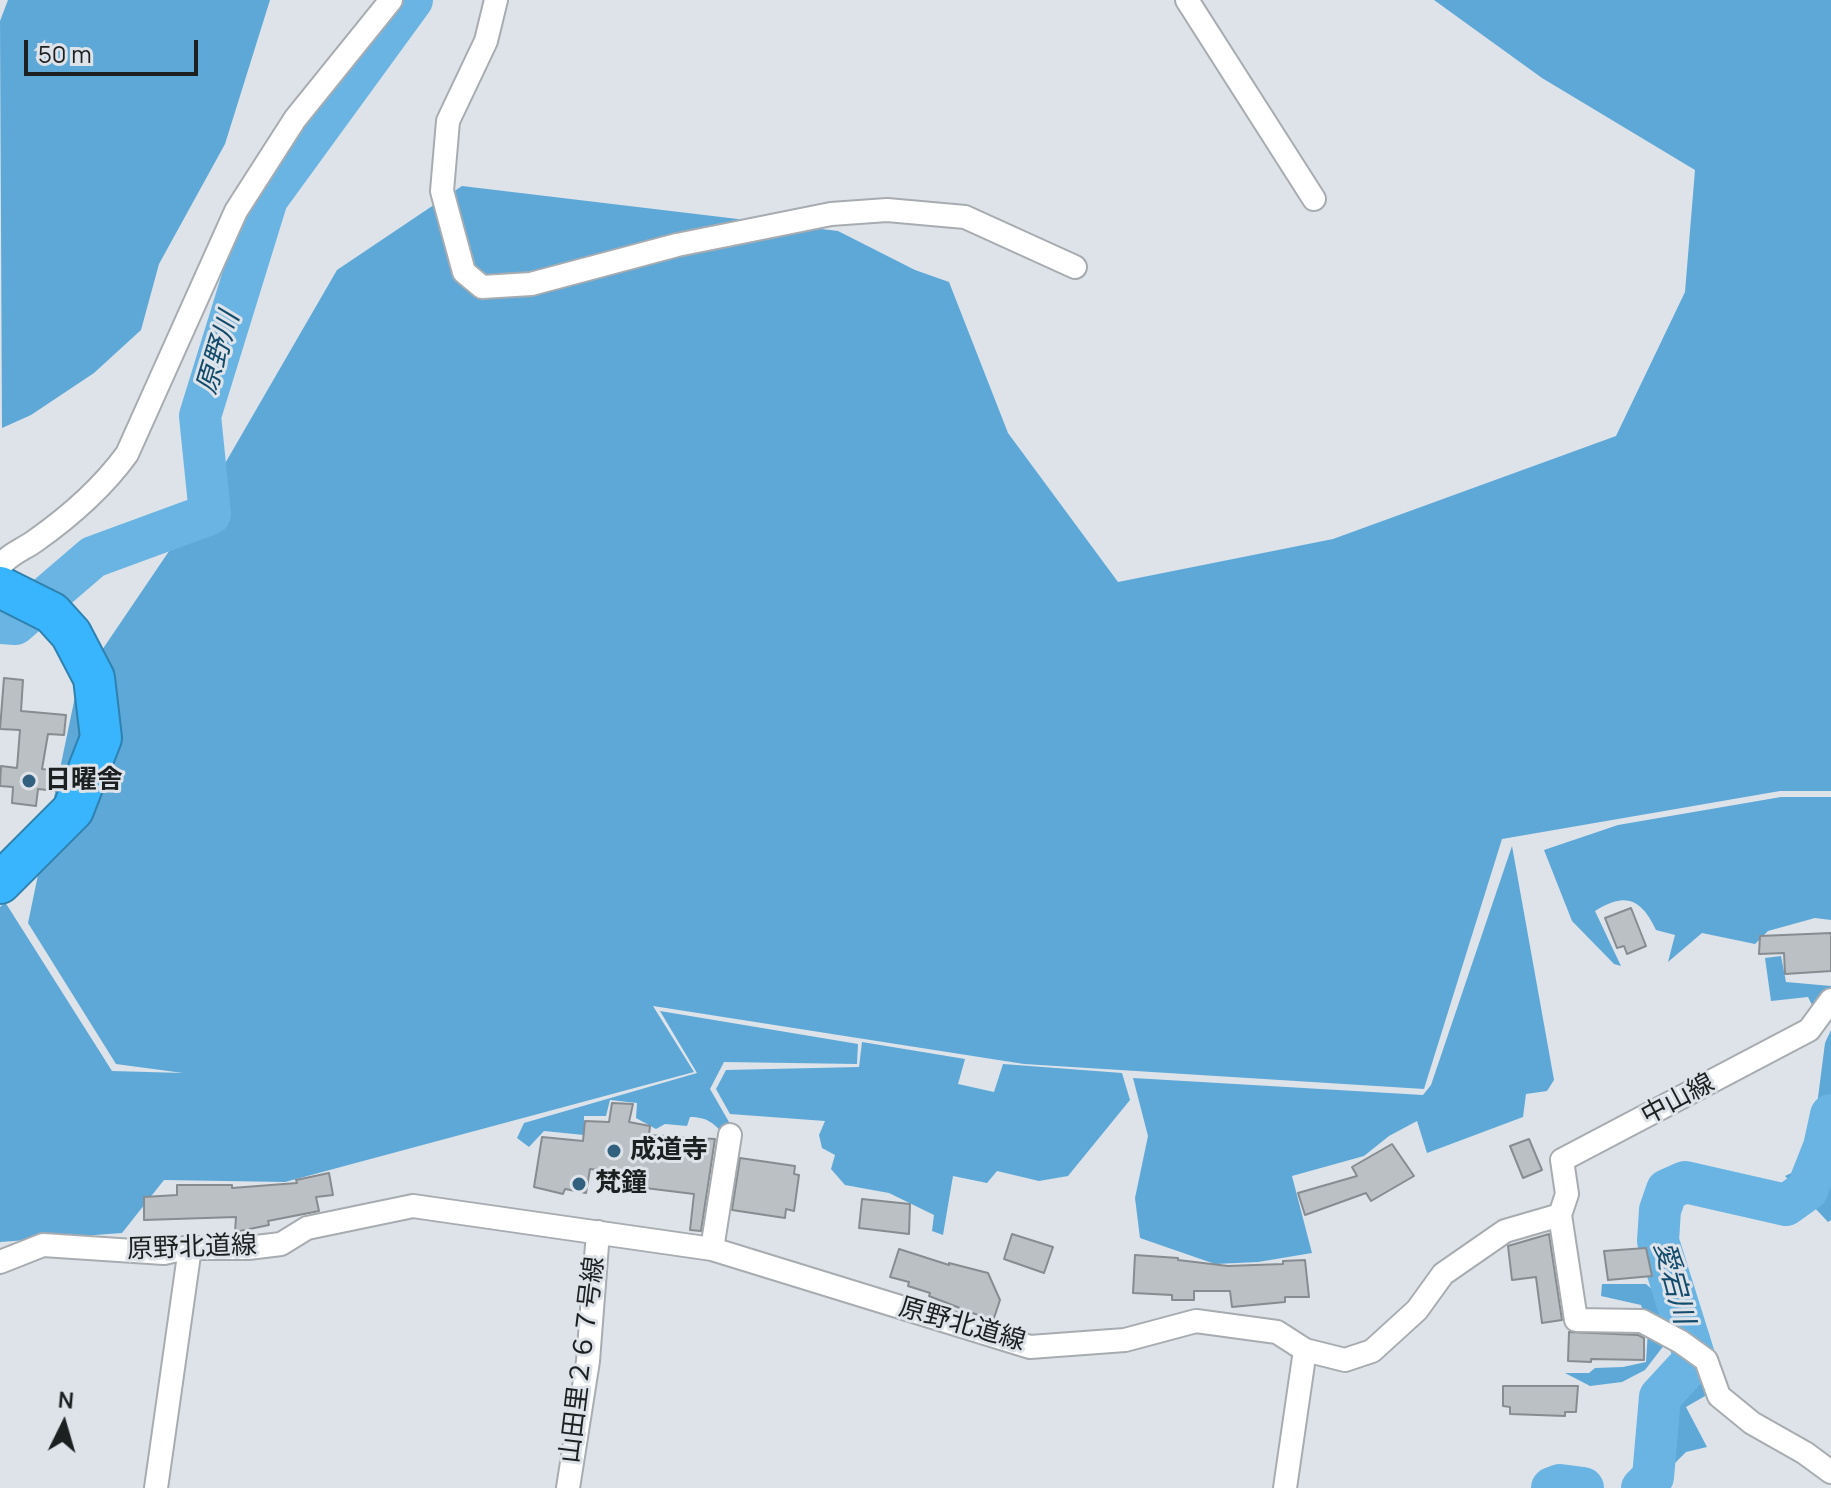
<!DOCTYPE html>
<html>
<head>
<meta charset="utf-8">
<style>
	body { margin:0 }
	#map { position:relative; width:1831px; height:1488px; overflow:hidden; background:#dde3e8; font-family:Manrope,sans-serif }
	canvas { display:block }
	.north { position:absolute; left:24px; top:1384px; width:80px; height:80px; -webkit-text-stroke:6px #dde3e8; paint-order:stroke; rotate:5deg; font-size:22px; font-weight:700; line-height:32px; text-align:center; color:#1d2021 }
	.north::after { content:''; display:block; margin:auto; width:28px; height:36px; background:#1d2021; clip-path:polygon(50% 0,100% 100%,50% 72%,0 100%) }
	.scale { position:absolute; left:24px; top:40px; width:174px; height:36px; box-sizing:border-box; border:4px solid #1d2021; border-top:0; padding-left:10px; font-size:24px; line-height:28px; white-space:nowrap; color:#1d2021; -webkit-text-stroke:6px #dde3e8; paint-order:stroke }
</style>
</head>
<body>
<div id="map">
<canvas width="1831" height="1488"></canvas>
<div class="north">N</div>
<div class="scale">50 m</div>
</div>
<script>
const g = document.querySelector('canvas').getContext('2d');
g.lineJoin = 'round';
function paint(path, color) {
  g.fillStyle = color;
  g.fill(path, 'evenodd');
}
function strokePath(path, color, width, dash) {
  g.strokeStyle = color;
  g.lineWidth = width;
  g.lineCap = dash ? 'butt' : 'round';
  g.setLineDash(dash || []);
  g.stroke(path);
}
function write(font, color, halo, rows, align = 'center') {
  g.font = font + ' Manrope,"Noto Sans JP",sans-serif';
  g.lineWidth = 6;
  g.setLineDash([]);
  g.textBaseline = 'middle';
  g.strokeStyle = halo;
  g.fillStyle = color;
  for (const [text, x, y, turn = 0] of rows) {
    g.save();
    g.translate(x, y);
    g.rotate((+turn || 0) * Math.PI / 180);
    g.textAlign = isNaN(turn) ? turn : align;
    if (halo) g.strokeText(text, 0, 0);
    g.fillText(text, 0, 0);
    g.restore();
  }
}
const forest = new Path2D(`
	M8,0H270L225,144L159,264L141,330L94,373L31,415L2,428L0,21Z
	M1434,0H1831V791H1780L1502,839L1424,1089L1024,1064L653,1006L694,1072L285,1182L164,1180L122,1233L0,1242V907L5,902L112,1071L183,1073L116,1064L28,923L77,687L205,498L337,270L462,186L838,231L915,270L949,282L1008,433L1118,582L1333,539L1616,436L1685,292L1695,170L1542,78Z
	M1781,797H1831V920L1815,918L1768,931L1755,944L1702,933L1668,962L1675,935L1656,930C1641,898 1625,892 1595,911L1621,966L1614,964L1572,921L1544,850L1618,825Z
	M1512,846L1554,1080L1547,1091L1526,1094L1523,1117L1427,1153L1417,1121L1389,1136L1364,1156L1292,1176L1312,1253L1258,1262L1215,1264L1140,1238L1135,1198L1148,1136L1133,1078L1423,1095L1431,1085Z
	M1781,956L1786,982L1831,986L1827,1000L1818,1009L1812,1005L1808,997L1771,1001L1765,958Z
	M660,1011L858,1044L857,1064L724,1062L710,1089L729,1122L725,1136C714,1123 707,1117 690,1117L687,1126L665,1124L656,1129L636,1118L637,1103L610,1100L606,1116H584V1135L544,1131L529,1147L517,1138L524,1123L697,1073Z
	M1831,1030V1220L1828,1222L1785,1176L1802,1168L1817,1105L1825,1043Z
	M862,1042L965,1059L958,1084L994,1092L1003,1064L1122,1073L1130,1100L1068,1176L1039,1181L997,1171L987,1183L953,1176L943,1235L932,1231L934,1215L889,1193L845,1185L831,1169L835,1155L822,1148L819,1135L825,1121L730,1114L716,1089L726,1070L859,1067Z
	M1652,1224L1671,1226L1701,1344L1644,1315L1641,1305L1601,1296L1602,1284H1646L1659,1295L1646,1245Z
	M1648,1330L1665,1344L1645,1370L1622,1382L1590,1386L1565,1373H1589L1595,1368L1623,1367L1646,1362Z
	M1687,1359L1708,1375L1712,1392L1686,1407L1707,1447L1686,1452L1661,1477L1649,1468L1651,1398C1659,1392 1660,1383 1666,1376C1672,1369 1680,1364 1687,1359Z`);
const river = new Path2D(`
	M0,623L15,624L93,557L210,514L200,416L267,199L412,0
	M1552,1488L1560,1485L1583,1488
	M1642,1488L1653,1477L1660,1397L1695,1359L1658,1241L1660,1210L1667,1190L1685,1182L1786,1205L1807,1190L1824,1147L1831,1115`);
const building = new Path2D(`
	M4,678L23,680L21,711L66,715L64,735L48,734L42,769L60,771L58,785L56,791L38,789L36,806L12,803L13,787L0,786L1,766L17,768L20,730L0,729Z
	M1631,908L1646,946L1627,954L1624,946L1617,948L1605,918Z
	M1831,933V971L1785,974L1784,953L1759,954L1760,936Z
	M612,1103L633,1104L629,1122L650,1126L649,1135L715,1139L701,1231L690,1230L694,1194L645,1188L647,1176L590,1169L586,1193L565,1189L563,1194L534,1187L542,1137L583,1141L585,1121L609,1122Z
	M1529,1139L1542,1170L1523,1178L1510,1146Z
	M1392,1144L1414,1176L1371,1201L1366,1193L1305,1215L1298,1193L1357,1176L1352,1167Z
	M740,1158L795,1166L794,1174L799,1175L794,1211L786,1209L785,1218L732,1210Z
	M329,1173L333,1195L316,1197L319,1211L268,1221L269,1225L235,1232L236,1217L144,1220V1197L177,1195V1185H232V1188L297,1183L296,1180Z
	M862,1199L910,1204L909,1234L859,1228Z
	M1012,1234L1053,1247L1044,1273L1004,1259Z
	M1549,1234L1562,1320L1542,1323L1536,1277L1512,1280L1508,1246Z
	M1646,1248L1652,1276L1608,1280L1604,1251Z
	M899,1249L949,1265V1263L988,1273L1000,1300L993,1321L929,1296L930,1293L908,1286L909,1282L890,1277Z
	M1135,1255L1178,1258V1260L1228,1266L1283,1264V1261L1305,1260L1309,1297H1285V1302L1232,1307L1230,1291H1194V1300H1172V1295L1133,1293Z
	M1569,1332L1638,1335L1644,1338V1360L1591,1359V1362L1568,1361Z
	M1503,1386H1578L1576,1412H1565V1416L1510,1414V1407L1503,1406Z`);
const street = new Path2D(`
	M496,0L486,41L448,121L442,191L464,272L482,287L531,284L677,245L831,214L887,210L965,217L1075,267
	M1187,0L1314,199
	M0,567C7,555 24,549 35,541C69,517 103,487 127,454L236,211L295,119L391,0
	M1560,1215L1567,1194L1562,1160L1809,1030L1831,1000
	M712,1249L730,1135
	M0,1262L43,1245L164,1253L185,1248H248L281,1244L307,1228L413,1206L712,1249L1030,1347L1125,1340L1196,1321L1277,1332L1305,1350L1345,1360L1372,1351L1417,1310L1443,1274L1505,1231L1560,1215L1576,1320L1642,1321L1681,1342L1706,1360L1719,1396L1752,1423L1805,1453L1831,1472
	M156,1488L190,1248
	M568,1488L588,1361L598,1232
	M1285,1488L1305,1350`);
const highway = new Path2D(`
	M0,587L52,613L71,634L94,678L101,738L73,810L0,883`);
const markers = [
	[29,781,8,"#31617f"],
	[614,1151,8,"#31617f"],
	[579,1184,8,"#31617f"]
];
const poiNames = [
	["日曜舎",45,781],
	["成道寺",630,1151],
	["梵鐘",595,1184]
];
const streetNames = [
	["中山線",1678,1100,-28],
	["原野北道線",192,1248,-2],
	["原野北道線",962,1325,16],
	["山田里２６７号線",583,1360,-83]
];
const waterNames = [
	["原野川",219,353,-73],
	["愛宕川",1673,1283,75]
];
paint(forest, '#5ea8d8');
strokePath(river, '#6ab4e4', 42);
paint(building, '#bac0c4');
strokePath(building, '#868c90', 2);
strokePath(street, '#a7acb1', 26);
strokePath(highway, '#2f81af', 44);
strokePath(street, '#fff', 22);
strokePath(highway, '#38b5fc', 40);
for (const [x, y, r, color] of markers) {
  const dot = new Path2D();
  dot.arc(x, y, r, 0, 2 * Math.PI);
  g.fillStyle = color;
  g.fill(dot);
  strokePath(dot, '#dde3e8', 3);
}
write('bold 26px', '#1d2021', '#dde3e8', poiNames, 'left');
write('26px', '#1d2021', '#dde3e8', streetNames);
write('italic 28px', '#124b6c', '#dde3e8', waterNames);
</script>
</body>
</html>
